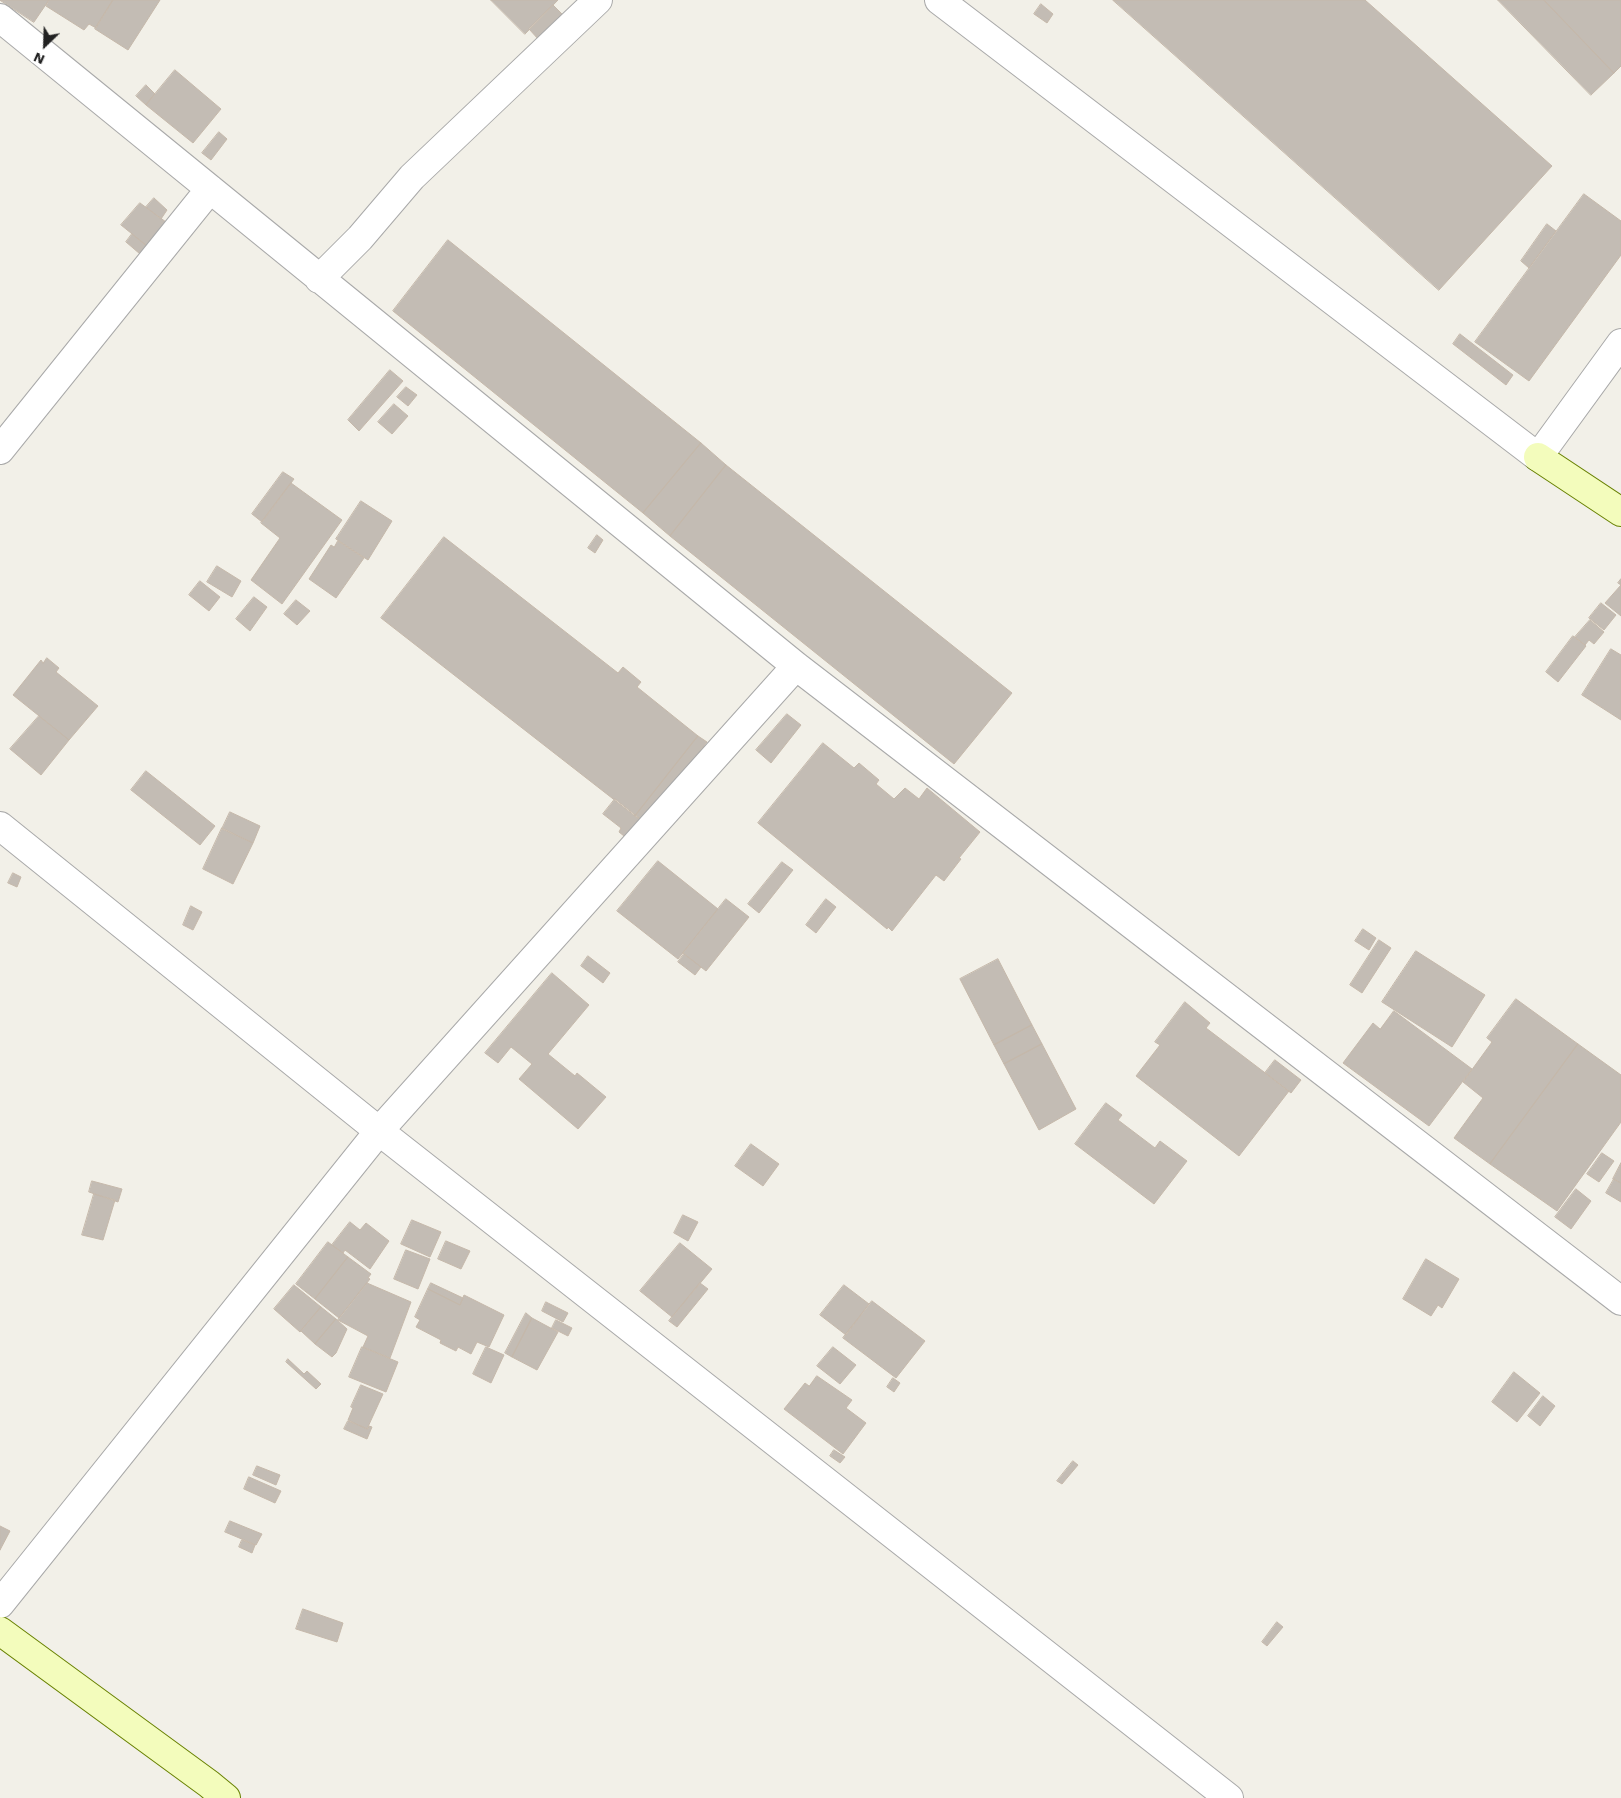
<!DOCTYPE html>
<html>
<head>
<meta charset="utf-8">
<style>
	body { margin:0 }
	#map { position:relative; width:1621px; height:1798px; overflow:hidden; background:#f2f0e8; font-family:"Work Sans",sans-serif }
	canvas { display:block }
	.north { position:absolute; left:20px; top:20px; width:50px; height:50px; -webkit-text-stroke:4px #fff; paint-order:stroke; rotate:204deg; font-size:14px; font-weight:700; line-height:20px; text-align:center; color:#222 }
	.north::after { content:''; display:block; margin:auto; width:18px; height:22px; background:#222; clip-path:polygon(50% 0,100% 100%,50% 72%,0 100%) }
</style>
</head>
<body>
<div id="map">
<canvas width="1621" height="1798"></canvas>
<div class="north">N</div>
</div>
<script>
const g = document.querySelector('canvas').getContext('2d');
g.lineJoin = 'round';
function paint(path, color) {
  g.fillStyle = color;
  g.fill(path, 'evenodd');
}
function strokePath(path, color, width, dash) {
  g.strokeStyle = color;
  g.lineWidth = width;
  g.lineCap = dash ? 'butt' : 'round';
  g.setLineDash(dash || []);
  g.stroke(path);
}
const building = new Path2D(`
	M0,0H49L34,22Z
	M49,0H113L96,28L89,24L84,30L46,6Z
	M113,0H160L128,50L95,29Z
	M491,0H558L525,34Z
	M1113,0H1365L1552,166L1439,290Z
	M1498,0H1544L1614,73L1591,95Z
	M1544,0H1621V66L1614,73Z
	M1041,4L1053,14L1047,23L1034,14Z
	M553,5L563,15L539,40L529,29Z
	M175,70L221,109L193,143L146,105Z
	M146,85L155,94L146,105L136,96Z
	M219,132L227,139L211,160L202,153Z
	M1584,194L1621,221V255L1529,381L1475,342Z
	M154,198L167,210L161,219L146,207Z
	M140,203L166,222L147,246L121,225Z
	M1547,224L1556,231L1529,268L1521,261Z
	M132,234L147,246L140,254L126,242Z
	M448,240L701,443L643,513L393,311Z
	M1460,334L1513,375L1506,385L1453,344Z
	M390,370L403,381L359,431L348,420Z
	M406,387L417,395L408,406L397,397Z
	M394,404L408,416L392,434L378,422Z
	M701,443L726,465L670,536L643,513Z
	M726,465L1012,693L954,764L670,536Z
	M283,472L294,479L262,522L252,514Z
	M291,483L342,520L282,604L251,580L280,538L261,523Z
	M361,501L392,521L368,560L336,539Z
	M597,535L603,540L595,553L588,548Z
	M444,537L618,673L623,667L641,682L637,687L698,736L635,816L381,618Z
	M338,541L364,558L336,598L309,579L331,545L334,547Z
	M217,566L241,581L232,597L207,582Z
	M1621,579V616L1605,603L1621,585L1618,583Z
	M200,581L220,597L209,611L189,595Z
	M254,597L267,607L250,631L236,619Z
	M296,600L310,611L297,625L284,614Z
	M1601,603L1616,615L1604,630L1589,618Z
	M1590,620L1604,632L1594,644L1589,640L1585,645L1575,637Z
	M1573,636L1586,646L1558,682L1546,672Z
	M1611,649L1621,655V720L1582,695Z
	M47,658L59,668L56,672L98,706L69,740L13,695L41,660L43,663Z
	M787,714L801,725L771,763L756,750Z
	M39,716L69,740L41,775L10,749Z
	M698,736L707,742L644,822L635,816Z
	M823,743L854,768L859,763L879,780L876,784L894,799L905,788L919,799L927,788L980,832L959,858L961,859L944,881L936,875L892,931L888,927L887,929L758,823Z
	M146,771L215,826L200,845L131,790Z
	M615,799L644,822L629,840L619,832L621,828L603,814Z
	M230,812L260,826L253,843L222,829Z
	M222,828L253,843L233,884L203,869Z
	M658,861L718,909L678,959L617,911Z
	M782,862L793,870L759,913L748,904Z
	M13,873L21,877L17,887L8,883Z
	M726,899L749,917L706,971L683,953Z
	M826,899L836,907L816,933L806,925Z
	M191,906L202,912L193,930L183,925Z
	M1363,929L1376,938L1369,950L1355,941Z
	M1379,940L1391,948L1362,993L1350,985Z
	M1416,951L1485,995L1452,1047L1382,1002Z
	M684,954L701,967L695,975L678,962Z
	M588,956L610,973L603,983L581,966Z
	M998,959L1032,1025L994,1045L960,979Z
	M552,973L589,1005L548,1054L575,1076L577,1073L606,1097L578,1129L519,1079L532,1064L511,1047L498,1063L485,1053Z
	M1516,999L1578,1044L1490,1164L1454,1138L1483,1098L1463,1082L1492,1042L1487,1038Z
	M1185,1002L1210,1023L1206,1028L1289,1091L1239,1156L1136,1076L1160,1045L1155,1042Z
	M1394,1011L1472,1069L1429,1126L1343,1063L1373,1023L1380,1029Z
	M1032,1025L1042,1044L1004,1064L994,1045Z
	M1042,1044L1076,1109L1039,1130L1004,1064Z
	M1578,1044L1621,1075V1122L1557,1211L1490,1164Z
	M1275,1060L1301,1080L1291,1093L1265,1073Z
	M1106,1103L1122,1115L1118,1120L1155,1148L1160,1141L1187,1161L1154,1204L1075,1144Z
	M751,1144L779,1164L763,1186L735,1166Z
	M1602,1153L1614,1161L1599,1182L1587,1174Z
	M1621,1163V1183L1613,1179Z
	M1614,1179L1621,1183V1202L1606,1193Z
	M92,1181L122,1189L118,1202L89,1192Z
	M1576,1189L1591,1201L1571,1229L1555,1217Z
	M94,1194L115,1200L103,1240L82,1235Z
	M683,1215L698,1222L688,1241L674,1233Z
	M412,1220L441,1232L430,1257L401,1244Z
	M350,1222L360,1230L366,1223L389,1241L370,1269L345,1250L343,1253L332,1245Z
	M446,1241L470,1251L461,1269L438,1259Z
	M328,1242L348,1257L315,1299L296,1284Z
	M680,1243L712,1269L672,1317L640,1291Z
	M406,1250L430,1259L418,1289L394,1279Z
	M348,1257L371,1274L368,1278L370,1279L339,1318L315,1299Z
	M1426,1259L1459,1279L1442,1308L1438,1305L1431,1316L1403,1299Z
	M367,1283L411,1302L390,1358L363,1347L368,1336L338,1320Z
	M431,1283L463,1298L460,1305L428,1289Z
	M700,1283L708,1289L677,1327L669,1321Z
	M294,1285L321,1307L300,1332L274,1309Z
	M844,1285L869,1304L846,1335L820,1315Z
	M428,1289L460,1305L464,1295L504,1315L489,1347L477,1342L471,1354L458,1347L456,1351L440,1343L441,1340L416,1327L420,1320L415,1317Z
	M872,1301L925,1341L896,1378L843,1338Z
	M546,1302L568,1313L563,1322L542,1311Z
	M321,1307L336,1319L315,1344L301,1331Z
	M526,1313L532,1318L512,1357L505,1353Z
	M532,1318L558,1332L537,1370L512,1357Z
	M336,1319L347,1329L336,1353L332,1357L315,1344Z
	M556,1320L572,1328L568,1336L552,1328Z
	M362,1347L398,1362L386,1392L349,1377Z
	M486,1347L504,1355L491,1383L473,1374Z
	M833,1347L856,1365L840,1384L817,1366Z
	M288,1359L304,1374L307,1371L321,1384L316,1389L286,1362Z
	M1514,1372L1540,1393L1517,1422L1492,1402Z
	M817,1376L852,1400L846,1408L866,1423L843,1454L784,1409L805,1383L809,1386Z
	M893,1378L900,1383L894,1392L887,1387Z
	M361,1385L383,1394L367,1429L348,1420L353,1408L351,1407Z
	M1543,1396L1555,1406L1540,1426L1528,1416Z
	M348,1421L368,1429L369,1426L372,1427L367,1439L344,1429Z
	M834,1450L845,1457L840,1463L830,1456Z
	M1073,1461L1078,1465L1062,1484L1057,1481Z
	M257,1466L280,1475L276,1485L253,1475Z
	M249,1477L281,1491L275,1503L244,1489Z
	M230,1521L262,1534L256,1545L225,1532Z
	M0,1526L10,1531L0,1550Z
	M242,1540L255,1545L252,1553L239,1547Z
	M303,1609L343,1623L337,1642L296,1629Z
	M1277,1622L1283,1627L1267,1646L1262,1642Z`);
const street = new Path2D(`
	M939,0L1538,457L1621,343
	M0,18L796,666L1621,1301
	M319,279L360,238L412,177L598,0
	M0,450L210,189
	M0,826L379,1131L1229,1798
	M0,1604L379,1131L796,666`);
const secondary = new Path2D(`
	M1538,457L1621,512
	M0,1631L209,1784L226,1798`);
paint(building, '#c3bcb4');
strokePath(building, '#c5b8aa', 1);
strokePath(street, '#a9a9a9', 30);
strokePath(secondary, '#688100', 30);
strokePath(street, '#fff', 28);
strokePath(secondary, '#f3fcbc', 28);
</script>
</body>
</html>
